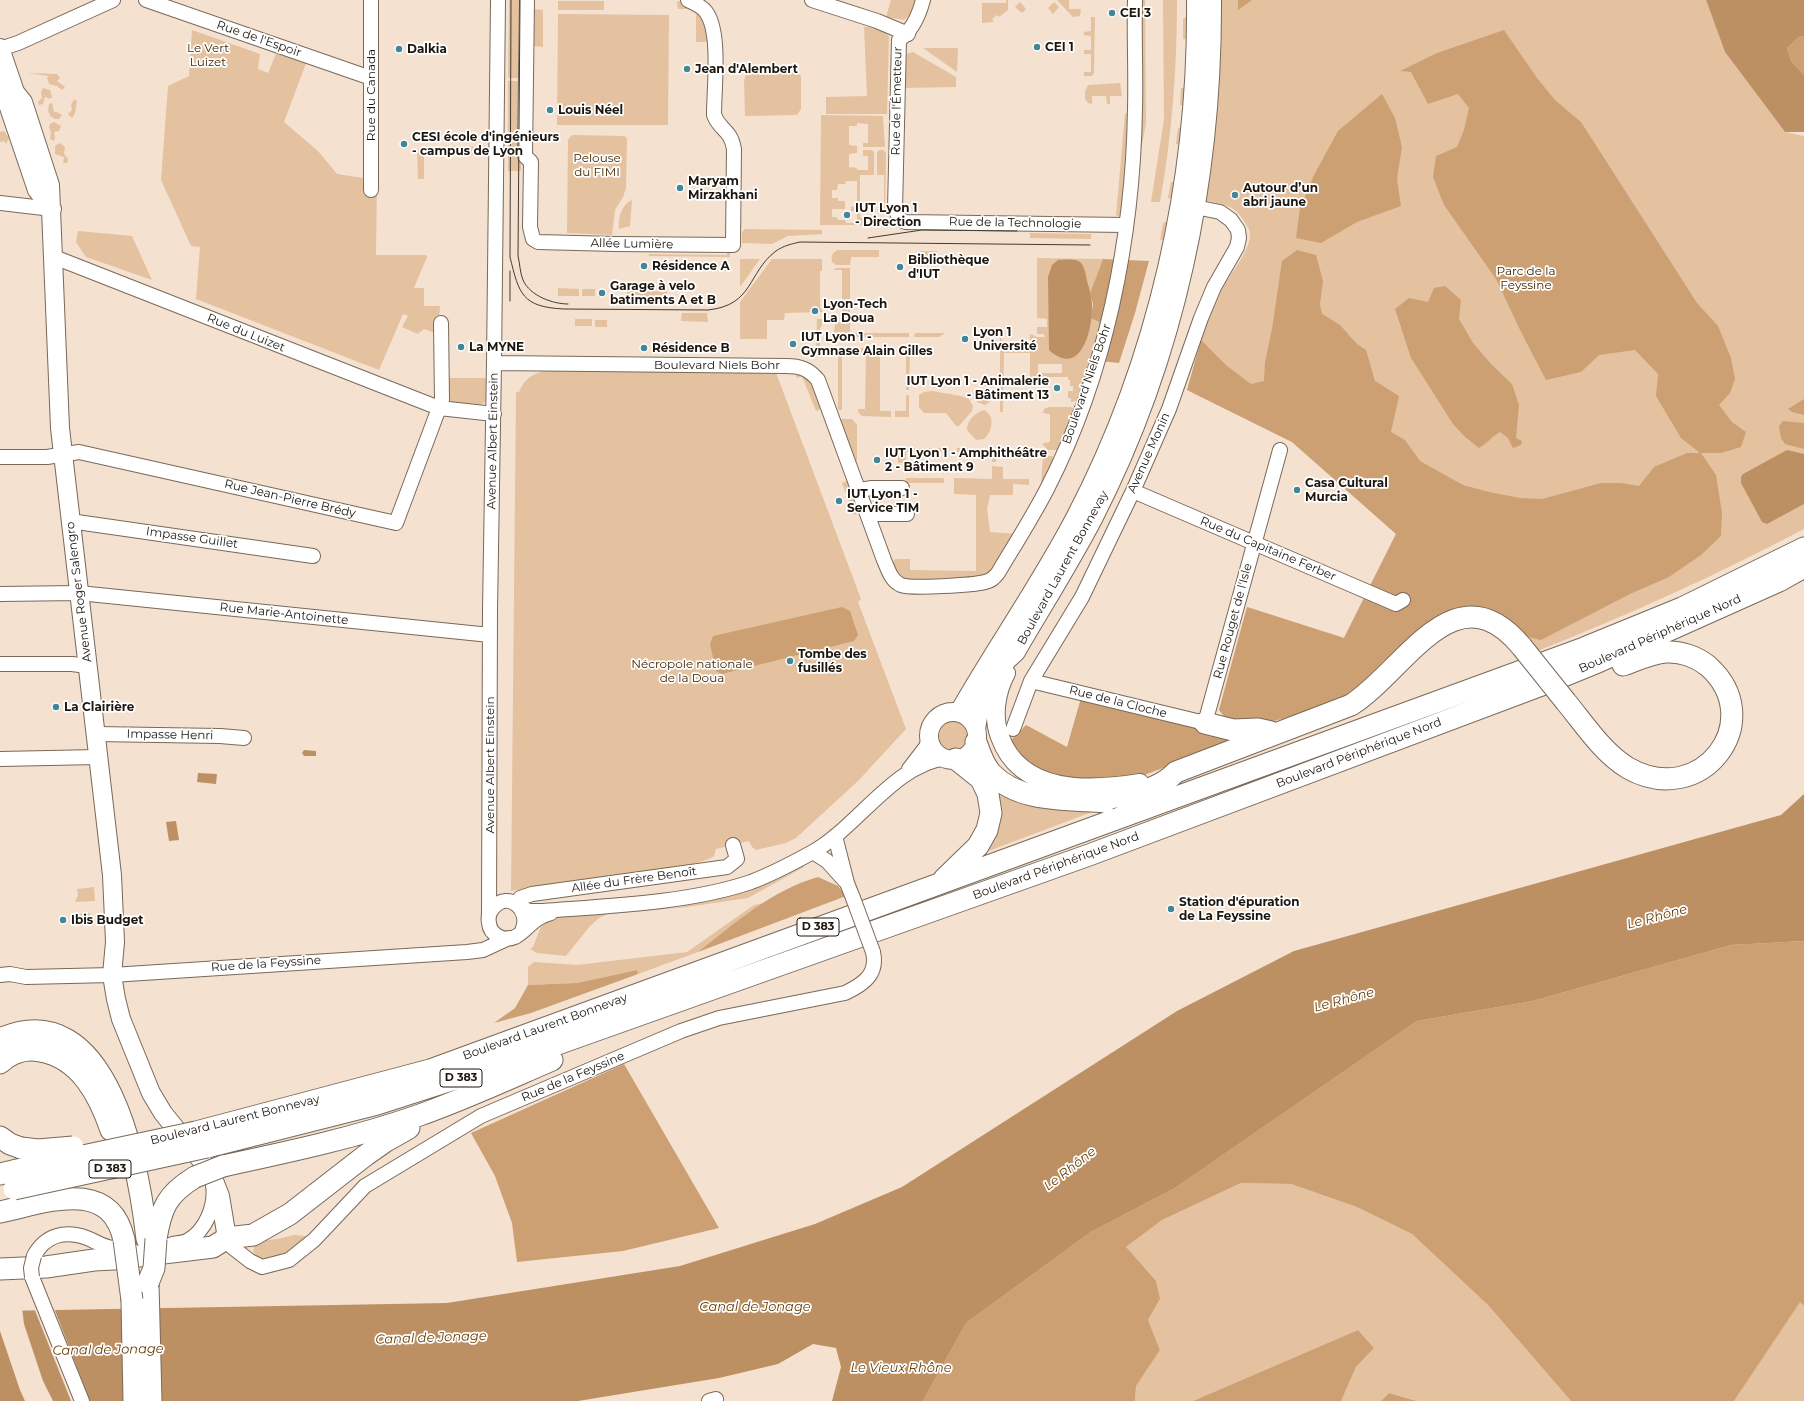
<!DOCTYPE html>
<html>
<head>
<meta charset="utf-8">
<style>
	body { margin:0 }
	canvas { display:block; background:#f4e1d0 }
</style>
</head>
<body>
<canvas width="1804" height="1401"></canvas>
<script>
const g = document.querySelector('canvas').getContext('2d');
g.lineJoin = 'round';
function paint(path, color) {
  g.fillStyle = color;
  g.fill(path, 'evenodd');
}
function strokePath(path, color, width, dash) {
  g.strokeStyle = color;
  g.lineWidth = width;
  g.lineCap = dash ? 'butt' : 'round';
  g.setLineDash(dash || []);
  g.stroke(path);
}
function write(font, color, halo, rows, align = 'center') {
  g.font = font + ' Montserrat,sans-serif';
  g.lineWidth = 3.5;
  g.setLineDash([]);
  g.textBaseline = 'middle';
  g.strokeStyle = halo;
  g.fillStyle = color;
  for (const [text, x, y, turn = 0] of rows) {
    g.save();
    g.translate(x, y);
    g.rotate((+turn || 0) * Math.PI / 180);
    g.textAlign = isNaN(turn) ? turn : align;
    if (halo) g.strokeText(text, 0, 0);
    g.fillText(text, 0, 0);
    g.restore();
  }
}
const green = new Path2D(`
	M509,0H522V78H508Z
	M891,0H920L917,9L904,20L886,17Z
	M1006,0H1008V10L999,17L997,15L992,19L994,22L982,23V3H1006Z
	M1057,0H1069V9H1081L1080,16L1073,17Z
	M1141,0H1145L1146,123L1136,178Z
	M1163,0H1177C1177,68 1172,136 1160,202H1151L1164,119Z
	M1188,0H1192C1191,81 1184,160 1169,239L1160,240L1163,223L1170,220L1174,199L1168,198L1171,182H1177L1182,145L1176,144L1178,128L1184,127L1186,105H1180L1181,88L1187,87L1190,39H1183V19L1190,14Z
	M1217,0H1706L1725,52L1785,132L1804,136V529C1717,575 1626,616 1535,652L1472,610L1306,713L1257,725L1219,710L1247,607L1344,638L1396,534L1292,442L1187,390C1197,357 1204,322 1221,291C1228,277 1251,250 1250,234C1250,229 1246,225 1244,221C1235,206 1224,204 1208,201L1207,205L1204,204Z
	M558,1H604V10H558Z
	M679,1L700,10L711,42H696V9H678L677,2Z
	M1020,2L1026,9L1022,13L1015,7Z
	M1054,2L1059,7L1053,14L1048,8Z
	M534,9L543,10V47L534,46Z
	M558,14L669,15L668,125H557Z
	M1091,17H1095L1094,73L1092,76H1084V72H1091V54H1084V50H1091V36L1084,35V32L1091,31Z
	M864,27H883L889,37L887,114H826V97L867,96Z
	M192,30L260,54L258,69L268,73L278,49L308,58L284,122L318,151L337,174L377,180L376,255H426L427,257L414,288H424V306H440L438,334L424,329L418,334L402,327L408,316L403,314L379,370L196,299L200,247L191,246L161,180L168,86L189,76Z
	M923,48H958L957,72Z
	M913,52L956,77V87L903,88V55Z
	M747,72H797L801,76V109L797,115L745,116L744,80Z
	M27,73L57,74L60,78L57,81L65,87L62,90L57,86L49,84L47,78L49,76Z
	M508,81H521V171H508Z
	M1120,83L1122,96H1110V104H1107L1106,96H1092V104L1088,103L1085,99V91L1088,85Z
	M43,88L50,90L52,97L50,99L45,97L43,104L39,105L38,102L42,98L41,92Z
	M74,100H77C76,106 76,115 72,118L68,114L72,110L71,104Z
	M52,103L54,112H57L62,115L59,119H55L50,116L48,110L49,104Z
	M1125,113L1130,115L1122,215L1116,216Z
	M821,115L883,116L885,147H863V143H868V124L857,123V126H849V145L857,146V153L849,154V167L857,168V170H868V156H863V150H872L874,153V175H860V204H857V181H846L845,184H838L837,190H832V198H838V201H845V209H832V217H837L838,220H845L846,223H857V212L851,211V207L860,206V218H868V222H873V225H820Z
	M54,122L61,126L59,131L54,132L55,138L54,141L50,139L51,132L49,127L50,124Z
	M4,131L9,138L6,144L4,141L0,142V132Z
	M573,135L624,136L627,138L626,188L623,197L615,210L612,235L567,233L568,140L570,137Z
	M60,143L65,147L64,154L68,159L67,163H63L64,157L55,154V146Z
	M443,146L479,147V155H424V179H418L417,149H443Z
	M879,150H883L886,153L885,213L884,214L879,212L877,209H884V175H877V153Z
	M632,200L630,226L619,229C618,218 621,205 632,200Z
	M745,229L822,230V234L788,236L772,244L742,243V232Z
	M78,231L132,236L152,280L86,257L76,242Z
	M1030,233L1091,234V239L1030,238Z
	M727,248L730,252V257L649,256V254L727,255Z
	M838,250H879V257H851L850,265H836L832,262C831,256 832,252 838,250Z
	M920,251H937V258H919Z
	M1037,258L1103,259L1090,293L1081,326L1091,318L1104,324L1079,400L1071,402V398H1068V391H1073V386H1070V380H1068V377H1039L1038,385H1030V353H1004L1003,412H1000V333L1002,342H1030V334L1037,337H1045L1044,334H1037V327H1047V319L1037,318ZM1038,364H1062V373H1038Z
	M740,259H760L740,287Z
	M772,259H822V271H820V307L823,312L785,313L784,320H767V339H740V302Z
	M836,268H850V319H842V270H834Z
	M558,288L579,289V296H558Z
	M582,289H595V296H582Z
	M627,291H667V298H627Z
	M682,313H707L708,322L683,321H681Z
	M575,319H592V326H575Z
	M817,319H822V325L820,328V350H822V353H816Z
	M595,320H607V327H595Z
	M837,322H850V333H909V337H914L915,333H945L939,337H840L834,333L835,324Z
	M858,348L892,349L891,351L880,352V411H891V417L862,416L858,412V409H865L866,353L858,352Z
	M838,349H850V352H842V410H838Z
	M899,349H910L909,390H906V352H899Z
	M556,368L775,370L861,599L858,602L906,729L858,781L796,838L786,843L756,850L752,847L749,841L716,849L714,856C700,869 541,887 511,891L516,392H519C527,373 538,373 556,368Z
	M795,370L809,377L824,408L816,411L802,376L797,378Z
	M448,378H486V400L484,403C473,408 459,407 448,401Z
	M932,391L961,396L969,399L973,406L972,411L959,426H956L946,413H924L919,407V395L924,392Z
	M986,391L991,395V401L985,405L977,402L975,398L977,395Z
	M906,395H909V417H895V411H906Z
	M1049,407H1071L1076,411L1058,450H1048L1043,445V443L1050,442V414L1043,413L1044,409Z
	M984,410C996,416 992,432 984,439L976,440L967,430C967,420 975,413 984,410Z
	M842,419H852L857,425V461L854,463L840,421Z
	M898,448H946V452H906V463H898Z
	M957,448L996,449V462H992V453L957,452Z
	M1046,456H1052L1055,459L1041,485L1043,457Z
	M992,466L1003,467V479H1029V485L1013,484V495H990L987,509L990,532L1018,534L1006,553L986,577L916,582L902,580L891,565L895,559H910V570L976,571V495L954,494V478L992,479Z
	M906,478H944V483H906Z
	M849,480L860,512L854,515L842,483Z
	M939 736a15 15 0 1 1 30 0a15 15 0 1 1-30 0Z
	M988,776L1100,809L986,852L999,824L1001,802Z
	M803,864L804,867L748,898L687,907L608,914L599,918L590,926L566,956L537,953L530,949L533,947L542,924L550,918L600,911L663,906Z
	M94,887L95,901L75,902L78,895L77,889Z
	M765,903L750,912L698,952L638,974L637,970L577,983L528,985V967L534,962L577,965L687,952L754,905Z
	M90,913L92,924L80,926L79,914Z
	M1241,1183L1291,1184L1357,1207L1412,1234L1488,1305L1571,1401H1418L1389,1393L1381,1401H1341L1356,1367L1374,1348L1358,1330L1193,1401H1135L1136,1386L1160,1350L1148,1320L1160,1299L1126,1247L1162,1220Z
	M294,1235L306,1236L308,1238L289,1255L261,1260L253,1252L255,1241L278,1239Z
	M1800,1301L1804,1306V1401H1734Z`);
const forest = new Path2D(`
	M1238,0H1252L1238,10Z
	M1504,30L1537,78L1555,100L1581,122L1697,303L1718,326L1731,358L1735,379L1730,393L1719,405L1732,422L1746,432L1741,447L1721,453H1701L1716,475L1722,513L1721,536L1701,555L1669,577L1630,594L1541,640L1519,635L1472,610L1349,700L1306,713L1257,725L1229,723L1219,710L1247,607L1344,638L1396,534L1292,442L1187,390L1201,340L1227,366L1251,384L1264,381L1265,362L1272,329L1282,261L1297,250L1316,255L1323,281L1320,304L1322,314L1340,325L1357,344L1366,350L1375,381L1399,396L1391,432L1405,440L1420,461L1463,485L1489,492L1520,498L1542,499L1601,483H1621L1639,486L1654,467L1687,453H1700L1681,438L1656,396L1658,374L1635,350L1599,355L1581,372L1546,380L1521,332L1496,279L1444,205L1433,177L1436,156L1457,147L1464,130L1469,108L1458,94L1428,104L1411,72L1400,71L1437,53Z
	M1804,36V75L1791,61L1787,48L1799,37Z
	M1382,94L1395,118L1402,147L1397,179L1401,206L1357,222L1321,243L1296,238L1300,208L1314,175L1338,131Z
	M1103,259L1149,261L1135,313L1119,363L1100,361L1109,327L1091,318L1093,304L1090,293Z
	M1445,286L1461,300L1459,319L1473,343L1491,364L1512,384L1519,405L1516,438L1522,441L1521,445L1513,448L1508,438L1500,432C1492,436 1488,443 1479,448L1464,436L1453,424L1411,358L1395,309L1409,298L1428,302L1434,288Z
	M1804,399V415L1792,412L1788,409Z
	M1783,421L1804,423V449L1785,444L1781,438L1779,426Z
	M842,607L850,611L858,635L854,641L722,674L716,671L710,644L713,636Z
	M1081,698L1251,735L1139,777L1094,782L1049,778L1020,759L1011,740L1026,725L1067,747Z
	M818,877L838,886L846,896L698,952C735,923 772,890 818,877Z
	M1804,941V1306L1800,1302L1734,1401H1571L1488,1305L1412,1234L1357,1207L1291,1184L1241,1183L1162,1220L1126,1247L1156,1281L1160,1299L1148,1320L1160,1350L1136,1386L1135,1401H923L966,1323L1091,1232L1175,1188L1417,1021L1533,1001L1731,945Z
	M637,970L638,974L531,1013L494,1023L515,1008L528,985L577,983Z
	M624,1064L719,1228L623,1251L517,1262L512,1223L495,1176L471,1133Z
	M1358,1330L1374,1348L1356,1367L1341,1401H1193Z
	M1389,1393L1417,1401H1418H1381Z`);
const water = new Path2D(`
	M1706,0H1804V36L1799,37L1787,48L1791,61L1804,75V132H1785L1725,52Z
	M1058,260C1064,260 1077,258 1081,263C1085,268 1086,276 1087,281C1089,288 1092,297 1092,305C1093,329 1081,379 1049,350L1048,277L1052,265Z
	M1787,450L1804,454V504L1767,524L1762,522L1741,483V477L1743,474Z
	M304,750L316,751V756H304L302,753Z
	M198,773L217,774L216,784L197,782Z
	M1804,794V941L1731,945L1533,1001L1417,1021L1175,1188L1091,1232L966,1323L923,1401H832L841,1367L836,1348L813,1344L778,1364L719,1378L578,1401H0V1311L447,1303L680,1266L815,1224L902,1187L1177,1011L1294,951L1781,815Z
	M176,821L179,840L169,841L166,822Z`);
const pier = new Path2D(`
	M22,1308L24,1324L43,1381L53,1401H25L20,1390L0,1331V1309Z
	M34,1308H54L90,1401H71Z`);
const minor = new Path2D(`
	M146,0L371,78
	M527,0L525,156L531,162L530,227L533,239L538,242L615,244L733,245L734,149C730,128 720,131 714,115C714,88 721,32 706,12C702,6 694,3 688,0
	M812,0L877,21L908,34
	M923,0C919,15 912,31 899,40L895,209L900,219L905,222L1125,225
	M0,49L18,43L113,0
	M371,190V0
	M0,203L52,209
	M54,257L439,408L494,414
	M494,363L786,366C800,366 809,369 818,380L884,560C888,569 891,581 901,585C911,589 974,585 985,582C991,581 994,578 998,573C1014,546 1032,518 1047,489C1106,374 1133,238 1135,109C1136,73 1134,36 1135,0
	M0,457H47L79,452L396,523L442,400L441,323
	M859,490L872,488H902
	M1133,491L1396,604L1403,600
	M868,514H907
	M70,521L313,556
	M0,594L79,593L490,635
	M0,664H72L87,666
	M1031,681L1205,723L1280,450
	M1013,729L1031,681L1082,597L1133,491L1169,409L1201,318L1214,287L1237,247L1239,238L1238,230L1231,220L1220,212L1185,205
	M96,734L220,736L244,738
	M0,759L98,757
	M909,769L926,747L930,738
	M835,836L847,883L853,898
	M813,852L827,861L845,881
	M517,905L520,898L532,894L727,867L737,859L733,845
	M520,907L529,911H543C609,906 689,903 751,882C772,874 791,864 811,853C856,829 894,764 946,758
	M489,914L490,611L494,363L498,0
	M522,931C532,910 508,890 493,908C489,912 488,918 489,923C490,935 504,942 515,937C528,930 532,918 551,913
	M0,975L10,974L26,977L112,975L467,952L483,950L509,938
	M220,1239L227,1238L232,1247L250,1261L262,1267L289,1260L314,1240L365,1186L481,1116L681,1031L719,1018L845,993C864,984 878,974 873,952
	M172,1244C177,1243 183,1243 187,1241C206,1231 216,1205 213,1185
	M34,1256C45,1235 65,1230 87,1238C95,1241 103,1247 113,1248C119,1250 125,1249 131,1249
	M32,1277L82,1401
	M709,1401L716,1399`);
const major = new Path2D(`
	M0,48L15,92L23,102L50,185L60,428L112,875L115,942L112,975L116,999L121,1019L151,1093L163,1113L201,1160L213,1178L220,1196L227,1238
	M0,81L37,190L52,209
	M1006,673C996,692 992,716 1000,737C1021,795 1090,791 1140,783
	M959,712C996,647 1040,585 1075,518C1158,359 1198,179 1196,0
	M929 736a24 24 0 1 1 48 0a24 24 0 1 1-48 0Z
	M976,729C980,698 991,673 1016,652C1042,607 1070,563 1094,517C1176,357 1213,179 1212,0`);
const highway = new Path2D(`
	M1566,702C1585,725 1603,753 1628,768C1702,810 1769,720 1708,666C1697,657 1681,651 1666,652C1652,653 1637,660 1623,665
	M1205,723L1233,730L1258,729L1271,732
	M976,742C980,753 983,764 991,773C1019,803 1068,799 1105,802
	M1091,801C1120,796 1155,794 1176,772L1351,705C1405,671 1455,566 1522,647
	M944,879L978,846L987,830L991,813L988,794L981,779L956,759
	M0,1039C109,991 139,1169 147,1239
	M0,1063C11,1053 25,1048 40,1051C80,1058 99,1095 111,1130
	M196,1132L430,1070L1584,648L1682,608L1804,548
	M0,1137L10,1144L21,1148
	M207,1147L377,1104L504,1063L1089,855L1539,686L1600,661L1779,581L1804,567
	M223,1166C288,1152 354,1138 417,1116C463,1100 508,1079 552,1060
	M0,1174L17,1170
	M0,1212C44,1203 110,1176 124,1240
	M156,1239C161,1208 167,1194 195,1177
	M0,1269L46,1267L94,1260L114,1259L213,1247L227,1238L253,1235L290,1214L366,1155L386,1141L409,1128
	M148,1283L151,1401
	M132,1300L134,1401`);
const tram = new Path2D(`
	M511,0L510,257C519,294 522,307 564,309L708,310C754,305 747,273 776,251C783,246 791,244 800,242L1090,245
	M520,0L518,256C520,264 520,273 523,280C530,296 553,304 568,304
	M868,238L922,230L1017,231
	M510,301V271`);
const minorBridge = new Path2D(`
	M853,898L873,952
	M32,1277L31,1268L34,1256`);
const highwayBridge = new Path2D(`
	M1522,647L1566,702
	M21,1148L38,1150L73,1147
	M17,1170L196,1132
	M195,1177L223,1166
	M14,1189L207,1147
	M124,1240L132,1300
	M148,1283L154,1268L156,1239`);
const markers = [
	[1112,13,4,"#438697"],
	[1037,47,4,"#438697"],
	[399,49,4,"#438697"],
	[687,69,4,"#438697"],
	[550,110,4,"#438697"],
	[404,144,4,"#438697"],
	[680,188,4,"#438697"],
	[1235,195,4,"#438697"],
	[847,215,4,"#438697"],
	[644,266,4,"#438697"],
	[900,267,4,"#438697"],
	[602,293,4,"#438697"],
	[815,311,4,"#438697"],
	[965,339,4,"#438697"],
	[793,344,4,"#438697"],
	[461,347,4,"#438697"],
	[644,348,4,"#438697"],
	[1057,388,4,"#438697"],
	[877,460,4,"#438697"],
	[1297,490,4,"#438697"],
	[839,501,4,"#438697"],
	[790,661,4,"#438697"],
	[56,707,4,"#438697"],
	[1171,909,4,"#438697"],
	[63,920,4,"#438697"]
];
const shields = [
	[818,927,42],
	[461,1078,42],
	[110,1169,42]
];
const shieldNames = [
	["D 383",818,927],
	["D 383",461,1078],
	["D 383",110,1169]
];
const poiNames = [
	["CEI 3",1120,13],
	["CEI 1",1045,47],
	["Dalkia",407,49],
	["Jean d'Alembert",695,69],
	["Louis Néel",558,110],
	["CESI école d'ingénieurs",412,137],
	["- campus de Lyon",412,151],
	["Maryam",688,181],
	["Mirzakhani",688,195],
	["Autour d’un",1243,188],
	["abri jaune",1243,202],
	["IUT Lyon 1",855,208],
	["- Direction",855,222],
	["Bibliothèque",908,260],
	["d'IUT",908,274],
	["Résidence A",652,266],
	["Garage à velo",610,286],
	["batiments A et B",610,300],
	["Lyon-Tech",823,304],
	["La Doua",823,318],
	["Lyon 1",973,332],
	["Université",973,346],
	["IUT Lyon 1 -",801,337],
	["Gymnase Alain Gilles",801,351],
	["La MYNE",469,347],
	["Résidence B",652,348],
	["IUT Lyon 1 - Animalerie",1049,381,"right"],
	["- Bâtiment 13",1049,395,"right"],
	["IUT Lyon 1 - Amphithéâtre",885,453],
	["2 - Bâtiment 9",885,467],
	["Casa Cultural",1305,483],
	["Murcia",1305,497],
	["IUT Lyon 1 -",847,494],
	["Service TIM",847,508],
	["Tombe des",798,654],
	["fusillés",798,668],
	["La Clairière",64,707],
	["Station d'épuration",1179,902],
	["de La Feyssine",1179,916],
	["Ibis Budget",71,920]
];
const streetNames = [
	["Rue de l'Espoir",259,39,19],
	["Rue du Canada",371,95,-90],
	["Rue de l'Émetteur",897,101,-89],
	["Rue de la Technologie",1015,223,1],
	["Allée Lumière",632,244,1],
	["Rue du Luizet",246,333,22],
	["Boulevard Niels Bohr",717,365],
	["Boulevard Niels Bohr",1087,384,-71],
	["Avenue Albert Einstein",493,441,-89],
	["Avenue Monin",1149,453,-66],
	["Rue Jean-Pierre Brédy",290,499,13],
	["Impasse Guillet",192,538,8],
	["Rue du Capitaine Ferber",1268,549,23],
	["Boulevard Laurent Bonnevay",1063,568,-61],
	["Avenue Roger Salengro",79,592,-97],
	["Rue Marie-Antoinette",284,614,6],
	["Rue Rouget de l'Isle",1233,621,-75],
	["Boulevard Périphérique Nord",1660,634,-24],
	["Rue de la Cloche",1118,702,14],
	["Impasse Henri",170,735,1],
	["Boulevard Périphérique Nord",1359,753,-21],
	["Avenue Albert Einstein",490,765,-90],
	["Boulevard Périphérique Nord",1056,866,-20],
	["Allée du Frère Benoît",634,880,-8],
	["Rue de la Feyssine",266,964,-4],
	["Boulevard Laurent Bonnevay",545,1027,-20],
	["Rue de la Feyssine",573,1077,-23],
	["Boulevard Laurent Bonnevay",235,1120,-14]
];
const parkNames = [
	["Le Vert",208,48],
	["Luizet",208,62],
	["Pelouse",597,158],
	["du FIMI",597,172],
	["Parc de la",1526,271],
	["Feyssine",1526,285],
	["Nécropole nationale",692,664],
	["de la Doua",692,678]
];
const waterNames = [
	["Le Rhône",1657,917,-15],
	["Le Rhône",1344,1000,-15],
	["Le Rhône",1070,1169,-38],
	["Canal de Jonage",755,1307],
	["Canal de Jonage",431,1338,-2],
	["Canal de Jonage",108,1350,-1],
	["Le Vieux Rhône",901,1368]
];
paint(green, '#e4c2a0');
paint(forest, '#cca073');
paint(water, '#bc9063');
paint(pier, '#f4e1d0');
strokePath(minor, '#796959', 16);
strokePath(major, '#796959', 20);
strokePath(highway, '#796959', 23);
strokePath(minor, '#fff', 14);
strokePath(major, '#fff', 18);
strokePath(highway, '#fff', 21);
strokePath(tram, '#433a32', 1);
strokePath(minorBridge, '#796959', 16, []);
strokePath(highwayBridge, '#796959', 23, []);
strokePath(minorBridge, '#fff', 14);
strokePath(highwayBridge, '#fff', 21);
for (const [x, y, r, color] of markers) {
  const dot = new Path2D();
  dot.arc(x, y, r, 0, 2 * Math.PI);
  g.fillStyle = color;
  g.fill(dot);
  strokePath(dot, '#fff', 1.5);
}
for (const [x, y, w] of shields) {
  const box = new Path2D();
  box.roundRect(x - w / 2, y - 9, w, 18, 3);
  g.fillStyle = '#fff';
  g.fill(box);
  strokePath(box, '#1c160f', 1);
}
write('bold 11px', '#1c160f', null, shieldNames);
write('bold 12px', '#1c160f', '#fff', poiNames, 'left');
write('12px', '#1c160f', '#fff', streetNames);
write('12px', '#422500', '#fff', parkNames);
write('italic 13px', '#683e03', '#fff', waterNames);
</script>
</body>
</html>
